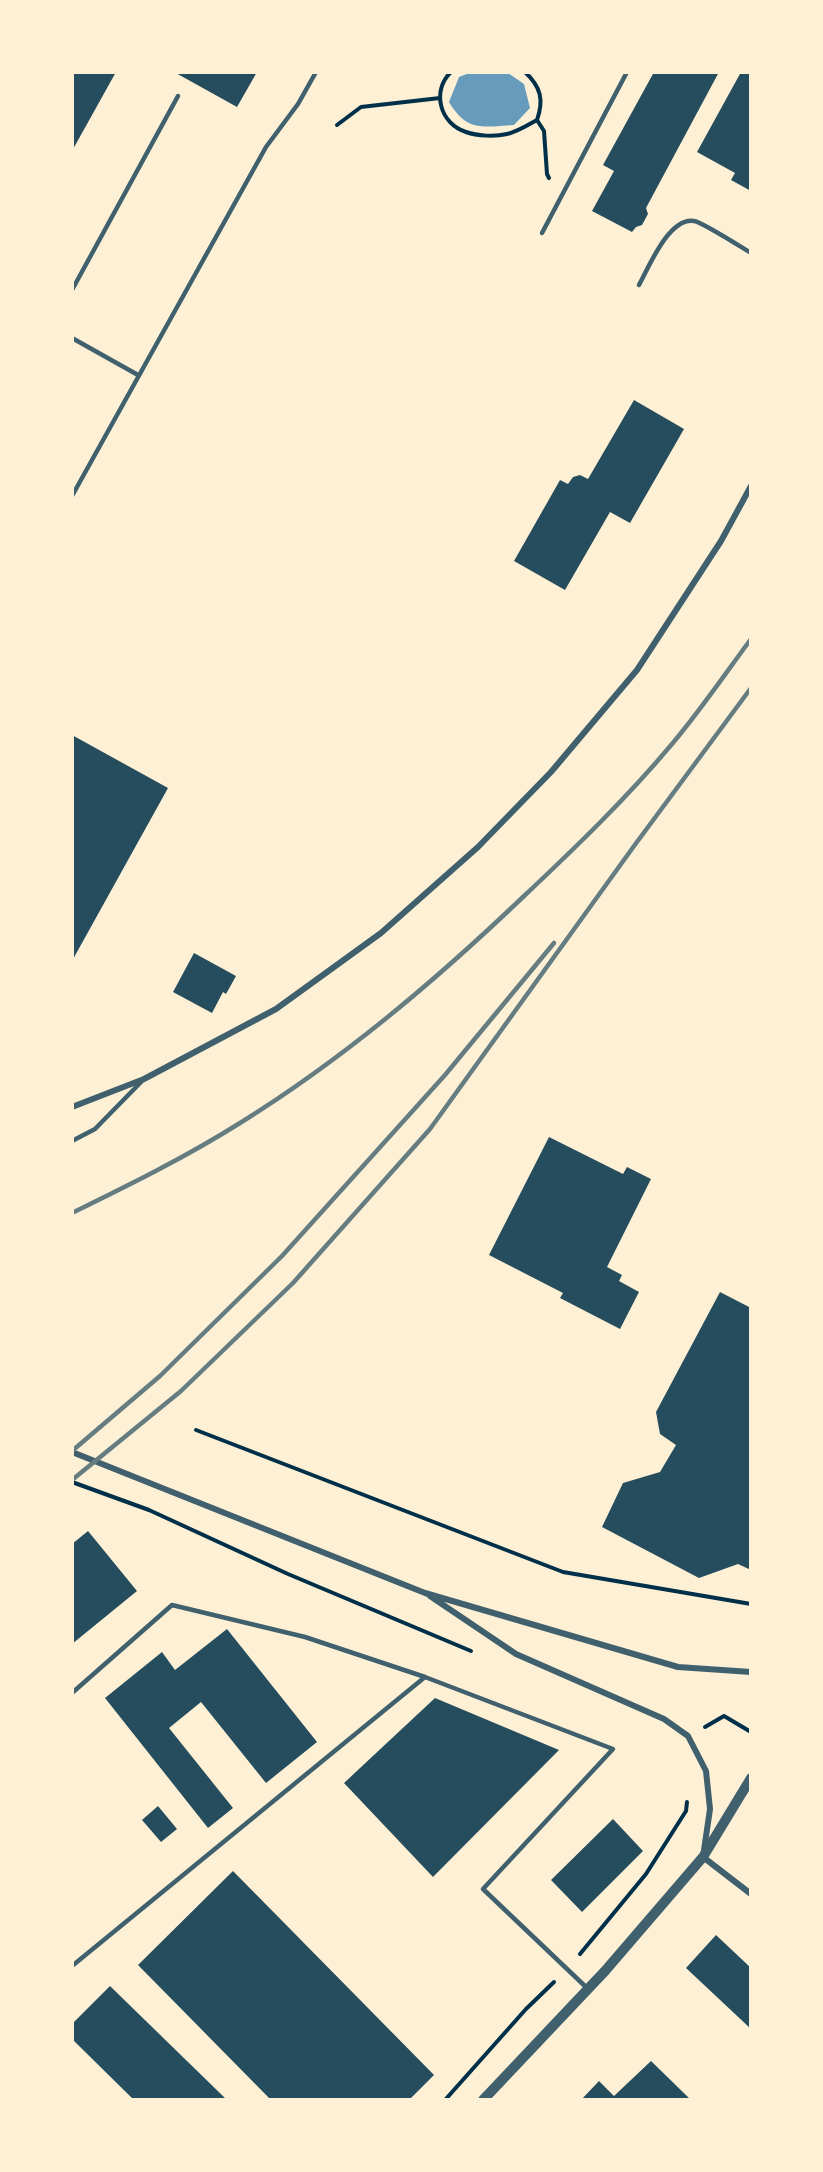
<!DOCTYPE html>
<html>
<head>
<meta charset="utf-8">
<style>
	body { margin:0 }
	#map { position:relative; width:823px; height:2172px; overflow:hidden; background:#fdf0d5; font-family:Helvetica,sans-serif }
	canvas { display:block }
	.frame { position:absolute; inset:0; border:74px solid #fdf0d5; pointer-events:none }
</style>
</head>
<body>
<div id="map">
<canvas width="823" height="2172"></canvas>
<div class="frame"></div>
</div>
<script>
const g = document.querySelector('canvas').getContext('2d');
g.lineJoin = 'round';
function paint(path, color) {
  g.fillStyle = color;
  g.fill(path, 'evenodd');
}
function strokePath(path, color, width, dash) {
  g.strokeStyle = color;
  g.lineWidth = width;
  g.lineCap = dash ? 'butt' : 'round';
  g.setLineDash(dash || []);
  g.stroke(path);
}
const water = new Path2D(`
	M472,72L508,73L524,84L530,108L514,125C482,127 467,132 449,102L459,77Z`);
const building = new Path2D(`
	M72,72H116L72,151Z
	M174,72H257L237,107Z
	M654,72H719L646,208L648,214L642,225L636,227L632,232L592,211L614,171L603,165Z
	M741,72H751V191L731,180L735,173L697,152Z
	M634,400L684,429L630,523L610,512L565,590L514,561L560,480L568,484L573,477L580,475L588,479Z
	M72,735L168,788L72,961Z
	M194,953L236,976L226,994L223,992L212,1013L173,992Z
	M549,1137L623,1174L627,1167L651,1179L607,1267L622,1275L619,1281L639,1292L620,1329L560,1298L563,1293L489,1255Z
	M720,1292L751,1308V1570L738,1564L699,1578L602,1527L623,1483L660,1472L676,1445L660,1434L656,1412Z
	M88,1531L137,1591L72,1644V1544Z
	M227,1629L317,1742L266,1783L201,1702L169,1728L233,1808L208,1828L105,1698L162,1652L175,1670Z
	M435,1698L559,1750L433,1877L344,1783Z
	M158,1806L177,1829L161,1842L142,1820Z
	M613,1819L643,1851L582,1912L551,1880Z
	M233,1871L434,2075L409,2100H271L138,1965Z
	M716,1935L751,1968V2029L686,1968Z
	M110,1986L227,2100H134L72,2039V2024Z
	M651,2061L691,2100H581L599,2081L614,2096Z`);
const path = new Path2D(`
	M451,72C431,91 440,124 466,132C477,136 495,137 507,134C517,132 528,125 537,120C544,100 541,87 525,72
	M537,120L544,131L547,174L549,178
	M337,125L361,107L440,98
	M196,1430L563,1572L751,1604
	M72,1482L149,1510L288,1574L471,1651
	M705,1727L724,1716L751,1732
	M580,1954L646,1874L686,1811L687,1802
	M445,2100L526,2009L554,1982`);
const service = new Path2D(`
	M542,233L627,72
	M639,285C649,267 669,217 694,221C702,222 741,247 751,253
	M72,290L178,96
	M72,338L138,375
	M72,496L266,147L298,104L316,72
	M72,1141L95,1129L142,1081
	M72,1693L172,1605L305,1637L425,1677
	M72,1966L425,1677L613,1749L483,1889L587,1988`);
const minor = new Path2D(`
	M72,1107L144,1079L276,1009L381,933L478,847L551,772L637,670L721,541L751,486
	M72,1452L425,1593L678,1667L751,1672
	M430,1596L516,1654L664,1719L688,1736L706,1771L710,1809L703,1857L751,1894`);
const tertiary = new Path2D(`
	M483,2100L605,1971L703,1857L751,1778`);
const rail = new Path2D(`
	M72,1213C129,1185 186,1157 240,1123C343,1059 435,981 523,897C575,848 626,799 672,744C700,711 725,674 751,639
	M72,1451L160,1376L282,1256L445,1075L554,943
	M72,1480L181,1391L293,1283L430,1129L634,846L751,688`);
paint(water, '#669bbc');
paint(building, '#264d5e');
strokePath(path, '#003049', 4);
strokePath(service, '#3f606c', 4.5);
strokePath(minor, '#3f606c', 6);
strokePath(tertiary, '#3f606c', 10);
strokePath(rail, '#657d81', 4.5);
</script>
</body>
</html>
